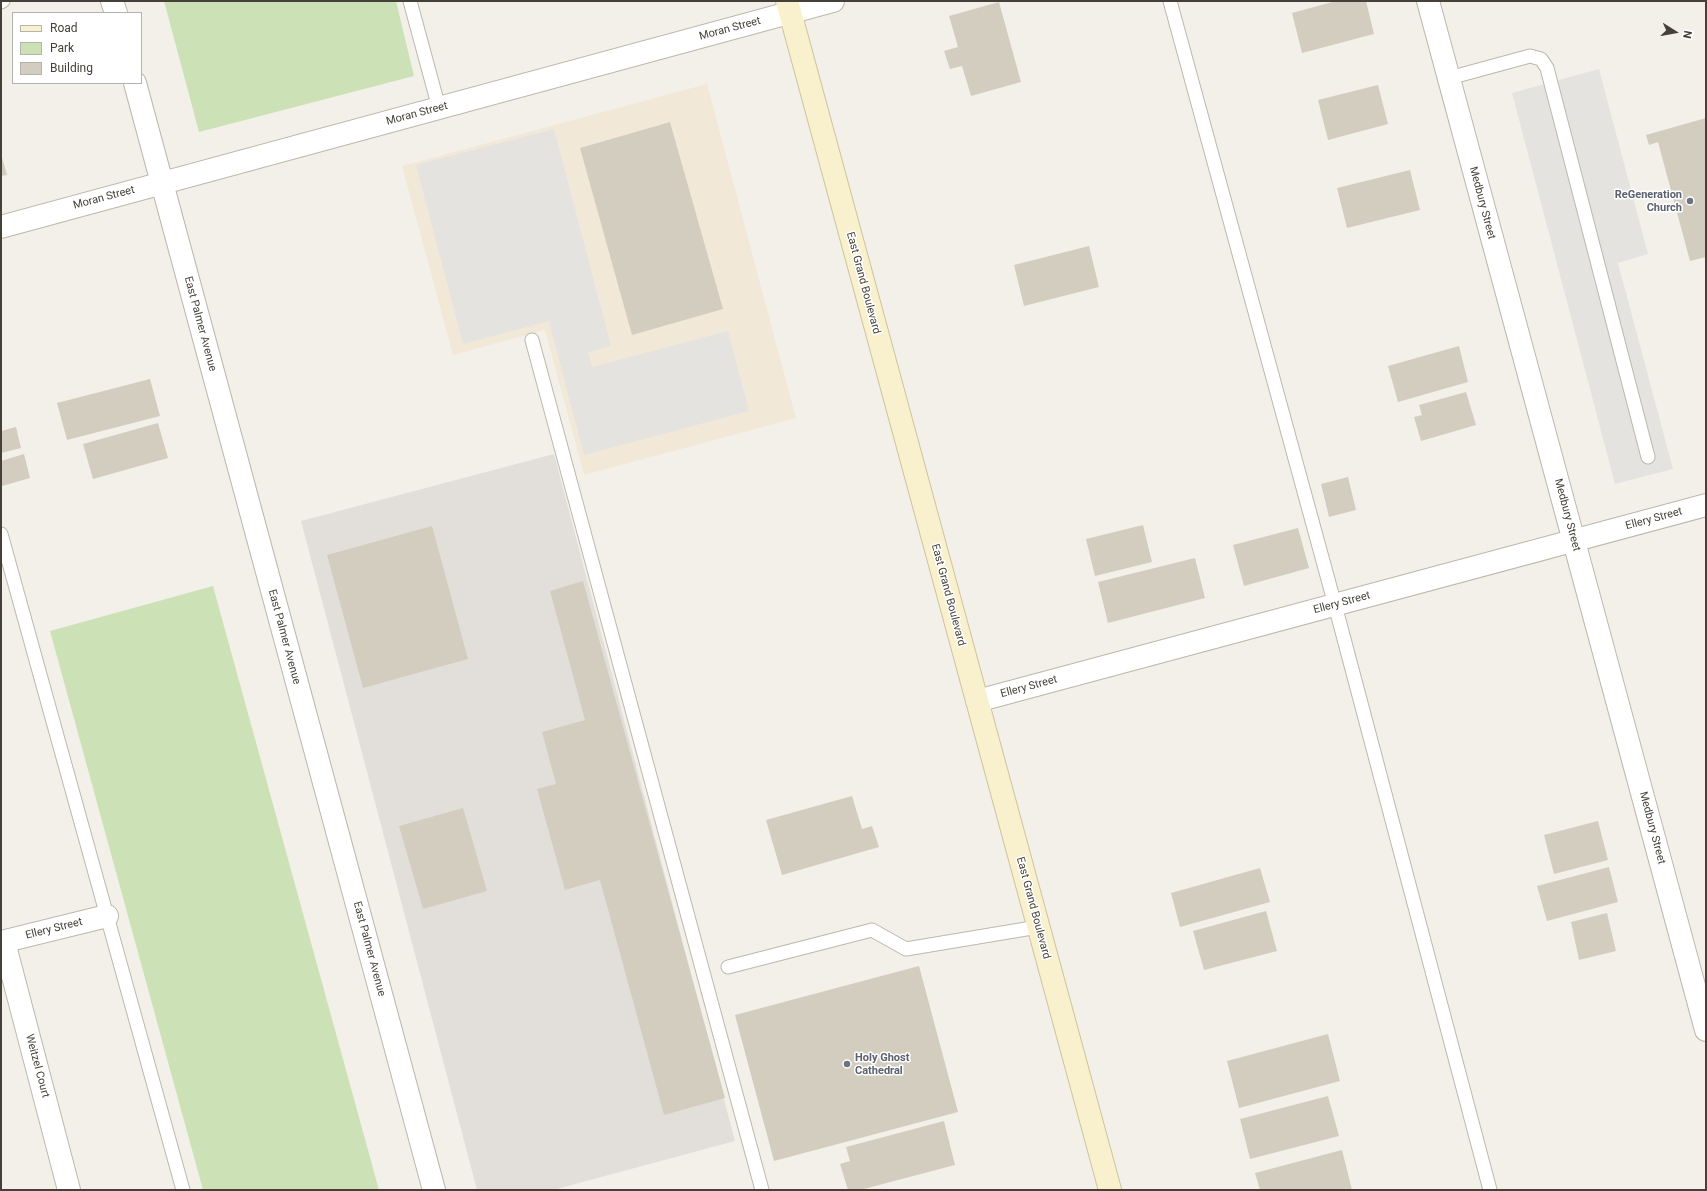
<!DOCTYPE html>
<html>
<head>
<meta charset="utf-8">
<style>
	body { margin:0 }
	#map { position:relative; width:1707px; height:1191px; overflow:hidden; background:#f3f0e9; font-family:Roboto,sans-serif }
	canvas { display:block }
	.frame { position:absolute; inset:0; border:2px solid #454138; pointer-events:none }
	.legend { position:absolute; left:12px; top:12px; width:130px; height:72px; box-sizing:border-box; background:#fff; border:1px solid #b5b3af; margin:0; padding:5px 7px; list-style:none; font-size:12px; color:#454138 }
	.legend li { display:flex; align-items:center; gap:8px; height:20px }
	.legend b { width:20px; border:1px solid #b5b3af }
	.north { position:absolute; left:1655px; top:12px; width:40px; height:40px; -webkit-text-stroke:3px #fff; paint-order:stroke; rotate:101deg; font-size:11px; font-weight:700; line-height:16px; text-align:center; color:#454138 }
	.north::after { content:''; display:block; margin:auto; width:14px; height:18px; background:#454138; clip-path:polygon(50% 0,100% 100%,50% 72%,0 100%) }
</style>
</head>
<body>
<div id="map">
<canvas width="1707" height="1191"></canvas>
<div class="frame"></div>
<ul class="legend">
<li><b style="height:5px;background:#f9f1cd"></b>Road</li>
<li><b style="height:11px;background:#cce2b6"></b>Park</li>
<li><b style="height:11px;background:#d3cdc0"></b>Building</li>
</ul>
<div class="north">N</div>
</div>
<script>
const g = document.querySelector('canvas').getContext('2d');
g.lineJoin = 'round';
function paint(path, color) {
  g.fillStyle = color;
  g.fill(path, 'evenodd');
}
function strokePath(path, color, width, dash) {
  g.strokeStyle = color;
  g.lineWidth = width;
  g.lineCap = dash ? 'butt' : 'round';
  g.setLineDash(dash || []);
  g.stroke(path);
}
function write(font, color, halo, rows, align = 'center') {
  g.font = font + ' Roboto,sans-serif';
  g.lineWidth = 3;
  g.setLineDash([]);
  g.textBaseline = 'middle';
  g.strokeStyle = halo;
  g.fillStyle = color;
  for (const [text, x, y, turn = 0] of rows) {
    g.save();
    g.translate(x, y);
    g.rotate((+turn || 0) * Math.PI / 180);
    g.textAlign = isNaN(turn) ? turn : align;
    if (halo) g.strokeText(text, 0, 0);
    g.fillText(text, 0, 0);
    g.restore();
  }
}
const commercial = new Path2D(`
	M707,84L796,418L584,475L545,330L453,355L402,166Z`);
const industrial = new Path2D(`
	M554,454L735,1141L553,1190H477L301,521Z`);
const green = new Path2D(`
	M164,1H396L414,76L199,132Z
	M213,586L379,1190H203L50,631Z`);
const parking = new Path2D(`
	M1599,69L1648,254L1618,263L1673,469L1615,484L1512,93Z
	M554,129L611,346L588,352L592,367L728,331L749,411L584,455L549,321L463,344L416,165Z`);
const building = new Path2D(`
	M1336,1H1366L1374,34L1302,53L1292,13Z
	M999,2L1021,82L971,96L962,66L950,69L944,51L958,47L949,16Z
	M1378,85L1388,124L1328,140L1318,100Z
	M1706,118V257L1690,261L1658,142L1649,145L1646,135Z
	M670,122L723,309L632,335L580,148Z
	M1,154L7,175L1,176Z
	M1410,170L1420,210L1347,228L1337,188Z
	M1089,246L1099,287L1024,306L1014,265Z
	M1459,346L1468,382L1398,402L1388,366Z
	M150,379L160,416L67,440L57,403Z
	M1466,392L1476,425L1421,441L1414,417L1422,415L1419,405Z
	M158,423L168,458L93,479L83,444Z
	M16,427L21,448L1,453V431Z
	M24,454L30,478L2,486L1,461Z
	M1348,477L1356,510L1329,517L1321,484Z
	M1143,525L1152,562L1095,576L1086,539Z
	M432,526L468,659L363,688L327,555Z
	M1298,528L1309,568L1244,586L1233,545Z
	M1195,558L1205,598L1108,623L1098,582Z
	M583,581L725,1098L664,1115L600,880L565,890L537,789L556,784L542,732L585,720L550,591Z
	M852,796L862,829L872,826L879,847L782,875L766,820Z
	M463,808L487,891L423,909L399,826Z
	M1598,821L1608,860L1554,874L1544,835Z
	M1609,867L1618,902L1547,921L1537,886Z
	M1260,868L1270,902L1180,927L1171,893Z
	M1266,911L1277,951L1204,970L1193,931Z
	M1607,913L1616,951L1579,960L1571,922Z
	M919,966L958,1112L774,1161L735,1015Z
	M1328,1034L1340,1081L1239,1108L1227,1061Z
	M1328,1096L1339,1136L1250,1159L1240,1119Z
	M944,1121L955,1165L860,1190H848L840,1164L850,1161L846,1147Z
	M1342,1150L1352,1190H1260L1255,1173Z`);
const lane = new Path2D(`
	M410,1L439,108
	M1170,1L1335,605L1490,1190
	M1,2L3,1
	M1449,78L1530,56L1541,59L1547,68L1648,457
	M532,340L762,1190
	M1,534L183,1190
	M728,967L872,930L906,949L1038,927`);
const street = new Path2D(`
	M112,1L116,13
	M1428,1L1706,1030
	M135,83L434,1190
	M1,227L833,1
	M977,701L1706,505
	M1,942L107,916
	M4,942L69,1190`);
const secondary = new Path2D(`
	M787,1L1110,1190`);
const markers = [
	[1690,201,4,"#6b7280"],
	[847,1064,4,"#6b7280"]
];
const streetNames = [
	["Moran Street",730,29,-15],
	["Moran Street",417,114,-15],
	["Moran Street",104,198,-15],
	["Medbury Street",1482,203,75],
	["East Grand Boulevard",863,283,75],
	["East Palmer Avenue",200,324,75],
	["Medbury Street",1567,515,75],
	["Ellery Street",1654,519,-15],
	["East Grand Boulevard",948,595,75],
	["Ellery Street",1342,603,-15],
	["East Palmer Avenue",284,637,75],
	["Ellery Street",1029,687,-15],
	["Medbury Street",1652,828,75],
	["East Grand Boulevard",1033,908,75],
	["Ellery Street",54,929,-14],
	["East Palmer Avenue",369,949,75],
	["Weitzel Court",37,1066,75]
];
const worshipNames = [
	["ReGeneration",1682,195],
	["Church",1682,208],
	["Holy Ghost",855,1058,"left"],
	["Cathedral",855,1071,"left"]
];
paint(commercial, '#f2e8d7');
paint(industrial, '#e2dfda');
paint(green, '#cce2b6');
paint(parking, '#e4e3e0');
paint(building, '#d3cdc0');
strokePath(lane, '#bdb8ac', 15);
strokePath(street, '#bdb8ac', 24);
strokePath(secondary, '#cdc49d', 24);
strokePath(lane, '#fff', 13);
strokePath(street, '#fff', 22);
strokePath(secondary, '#f9f1cd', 22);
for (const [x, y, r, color] of markers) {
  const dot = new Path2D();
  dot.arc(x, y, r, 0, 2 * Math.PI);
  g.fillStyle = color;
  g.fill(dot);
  strokePath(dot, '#fff', 1.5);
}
write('11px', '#454138', '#fff', streetNames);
write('bold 11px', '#5b616d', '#fff', worshipNames, 'right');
</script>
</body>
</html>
